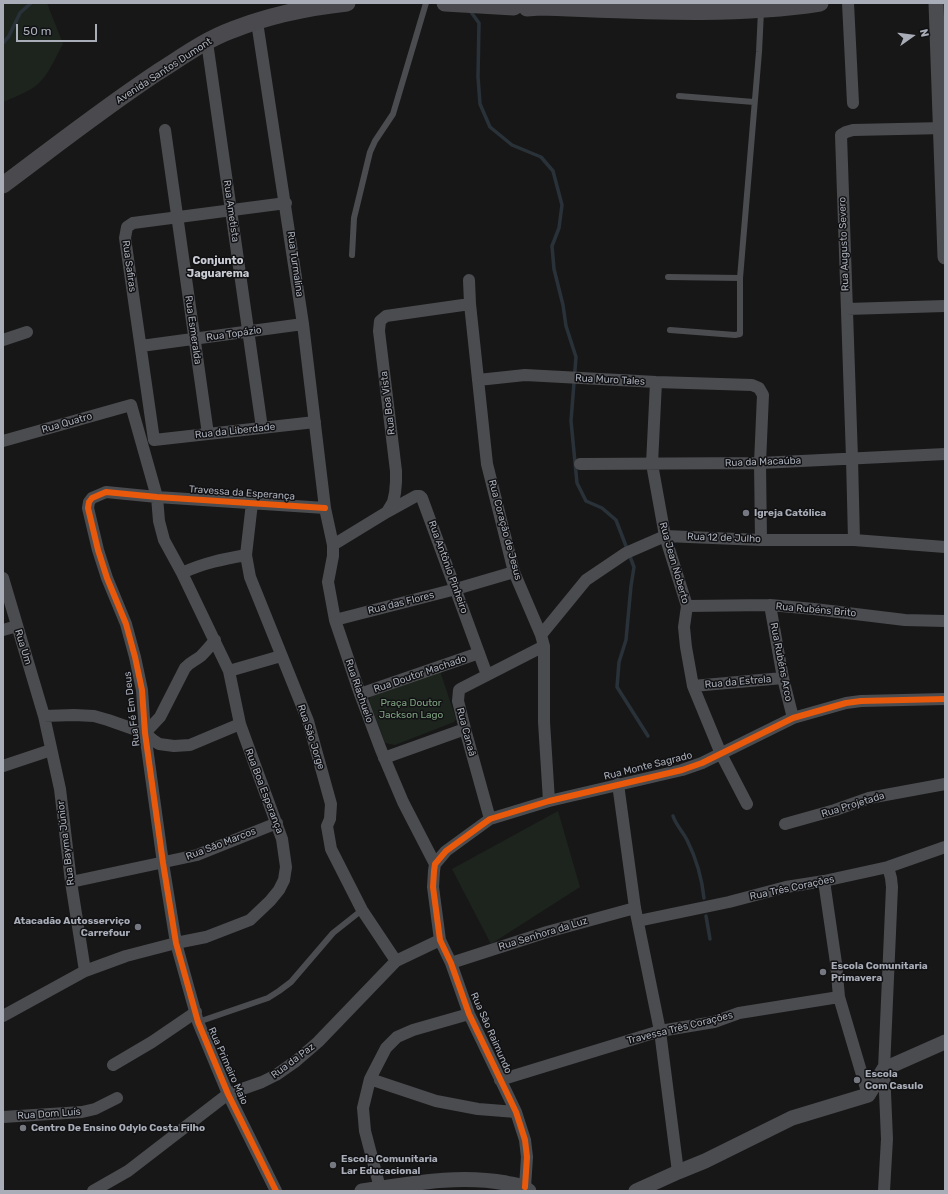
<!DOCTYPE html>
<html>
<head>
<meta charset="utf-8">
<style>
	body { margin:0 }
	#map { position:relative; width:948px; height:1194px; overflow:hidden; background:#171717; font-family:Rubik,sans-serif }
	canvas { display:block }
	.frame { position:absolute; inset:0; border:4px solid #a8adb8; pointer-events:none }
	.north { position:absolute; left:892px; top:16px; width:40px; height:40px; -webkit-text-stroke:3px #111113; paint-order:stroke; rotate:76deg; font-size:11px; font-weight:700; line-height:16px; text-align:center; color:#a8adb8 }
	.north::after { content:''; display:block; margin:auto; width:14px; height:18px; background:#a8adb8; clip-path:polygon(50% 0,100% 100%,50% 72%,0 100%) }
	.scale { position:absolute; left:16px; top:24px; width:81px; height:18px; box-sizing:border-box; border:2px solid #a8adb8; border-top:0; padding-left:5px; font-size:12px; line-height:14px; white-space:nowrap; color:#a8adb8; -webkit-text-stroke:3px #111113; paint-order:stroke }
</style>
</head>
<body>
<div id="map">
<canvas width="948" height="1194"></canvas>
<div class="frame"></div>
<div class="north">N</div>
<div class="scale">50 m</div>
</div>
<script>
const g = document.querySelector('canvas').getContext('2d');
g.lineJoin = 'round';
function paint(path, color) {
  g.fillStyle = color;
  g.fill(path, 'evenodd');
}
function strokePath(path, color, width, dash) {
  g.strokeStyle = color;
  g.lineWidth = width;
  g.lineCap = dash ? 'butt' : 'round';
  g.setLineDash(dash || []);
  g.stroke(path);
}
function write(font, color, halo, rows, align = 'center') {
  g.font = font + ' Rubik,sans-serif';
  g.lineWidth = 3;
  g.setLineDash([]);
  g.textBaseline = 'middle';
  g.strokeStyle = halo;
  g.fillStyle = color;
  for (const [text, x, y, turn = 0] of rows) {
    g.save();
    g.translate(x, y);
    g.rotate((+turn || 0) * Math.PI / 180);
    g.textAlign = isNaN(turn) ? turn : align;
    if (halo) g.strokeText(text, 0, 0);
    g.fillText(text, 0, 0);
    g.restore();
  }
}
const green = new Path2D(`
	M3,3H47L63,44C56,56 50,72 40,82C33,90 13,98 3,102Z
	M440,671L456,719L454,722L395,745L385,743L369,700L372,694Z
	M558,811L580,887L491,944L452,869Z`);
const stream = new Path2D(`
	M471,12L479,23L478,77L480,104L490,127L512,145L541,157L553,171L562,205L559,228L552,246L554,269L563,305L566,326L576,357L571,421L577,483L586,501L602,508L616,520L634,567L631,586L626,640L619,662L617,687L648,736
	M3,43L9,36L20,13L31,3
	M673,816C676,825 683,832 687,840C696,858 702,879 704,898
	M706,916L710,939`);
const service = new Path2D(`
	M679,96L754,102
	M352,255L354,218L370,152L375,141L393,114L426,3
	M668,277L740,278
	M670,330L735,335L740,334V278L759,52L761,11
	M198,1022L268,998L279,991L291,982L333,933L362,910`);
const minor = new Path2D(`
	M848,3L853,103
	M257,22L303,324L325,508L333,545V556L328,582L335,620L360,694L381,750L403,802L435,864
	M207,42L262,428
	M165,130L208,434
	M286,203L133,223L127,227L125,238L154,440L315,422
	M469,280L470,304L487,464L514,572L541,635L544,646V722L549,801
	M847,309L945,306
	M3,340L27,332
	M141,346L303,324
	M478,380L525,375L656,382L752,385L759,388L763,395L760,463L761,540
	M656,382L652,464L665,536L687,606L684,627L686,647L693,686L721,754L747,804
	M3,441L131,405L157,497L159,521L164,540L182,573L229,671L240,724L282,839L286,867L284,880L279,890L270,901L250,920L206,937L176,943L126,956L85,971L3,1016
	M580,464L760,463L945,454
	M252,503L246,555L250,577L308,721L331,804L330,819L327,826L331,849L362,910L396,961
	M387,512L416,496H420L422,498L487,675
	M854,540L852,458L841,135L846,132L853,130L945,128
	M333,545L387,512L393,502L395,493L396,482V471L379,331L380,321L386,316L470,304
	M182,573C203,563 224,559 246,555
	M3,578L44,716L60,789L71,882L85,971
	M770,605L783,678L793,718
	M687,606L770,605L814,609L905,620L945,621
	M335,620L456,589L514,572
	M3,630L17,626
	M541,635L586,580L626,553L665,536L761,540H854L945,547
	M229,671L281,656
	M693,686L783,678
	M360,694L479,653
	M44,716L74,715L94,716L108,720L145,733L153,740L159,744L174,746L190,745L240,724
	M145,733L160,717L185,668C191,661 195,661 201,656C206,651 211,645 215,640
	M384,758L465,729
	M3,766L51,750
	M618,784L635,908L660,1031L678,1172
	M490,819L465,729L458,701L459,690L462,688L544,646
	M785,824L835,810L869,798L945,784
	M824,881L836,963L839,997L868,1095
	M71,882L197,855L277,823
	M638,921L729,902L786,887L824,881L888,867L945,847
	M451,963L547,932L635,908
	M113,1065L152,1042L196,1012
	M370,1079L436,1101L478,1109L516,1112
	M500,1080L660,1031L714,1022L739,1013L839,997
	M3,1117L82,1112L95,1109L117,1098
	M525,1187L527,1157L525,1140L516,1112L469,1014L451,963L440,940L433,887L434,871L435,864L446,851L490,819L549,801L682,770L702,763L793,718L846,703L861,701L945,699
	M380,1188L365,1131L363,1108L370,1079L386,1048L397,1037L413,1030L469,1014
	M93,1191L128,1171L228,1094L262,1082L276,1075L296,1061L318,1042L396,961L440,940
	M276,1191L228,1094L198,1022L176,943L163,863L145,733L142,690L135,657L126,624L107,578L98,550L88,508L89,502L92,498L106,492L157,497L325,508
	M884,1191L887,1139L884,1069L892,887L891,878L888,867`);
const tertiary = new Path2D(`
	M936,3L945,257
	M362,1191C410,1184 457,1174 506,1183C515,1185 523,1185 529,1191
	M636,1191L678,1172L705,1161L792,1118L868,1095L884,1069L945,1042`);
const secondary = new Path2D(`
	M445,3L514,7
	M527,8L540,7C631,10 730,17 820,3
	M3,185C54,147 105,107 158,72C182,57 205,40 232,30C267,16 310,7 347,3`);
const cycleway = new Path2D(`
	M525,1187L527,1157L525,1140L516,1112L469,1014L451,963L440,940L433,887L434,871L435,864L446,851L490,819L549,801L682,770L702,763L793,718L846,703L861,701L945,699
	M276,1191L228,1094L198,1022L176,943L163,863L145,733L142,690L135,657L126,624L107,578L98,550L88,508L89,502L92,498L106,492L157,497L325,508`);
const markers = [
	[746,513,4,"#757880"],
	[138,927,4,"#757880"],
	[823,972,4,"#757880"],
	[857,1080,4,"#757880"],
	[23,1128,4,"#757880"],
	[333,1165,4,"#757880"]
];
const streetNames = [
	["Avenida Santos Dumont",164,71,-33],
	["Rua Ametista",231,211,82],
	["Rua Augusto Severo",844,244,-92],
	["Rua Turmalina",295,264,82],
	["Rua Safiras",129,266,82],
	["Rua Esmeralda",193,330,82],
	["Rua Topázio",234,334,-8],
	["Rua Muro Tales",610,380,3],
	["Rua Boa Vista",388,403,-97],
	["Rua Quatro",67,423,-16],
	["Rua da Liberdade",235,431,-6],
	["Rua da Macaúba",763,462,-2],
	["Travessa da Esperança",242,493,4],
	["Rua Coração de Jesus",505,530,75],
	["Rua 12 de Julho",724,538,2],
	["Rua Jean Noberto",674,563,74],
	["Rua Antônio Pinheiro",448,567,70],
	["Rua das Flores",401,603,-14],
	["Rua Rubéns Brito",816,610,5],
	["Rua Um",23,647,73],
	["Rua Rubéns Arco",781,662,79],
	["Rua Doutor Machado",420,674,-19],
	["Rua da Estrela",738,682,-5],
	["Rua Riachuelo",359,691,71],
	["Rua Fé Em Deus",132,709,-97],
	["Rua Canaã",466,732,75],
	["Rua São Jorge",311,737,72],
	["Rua Monte Sagrado",648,766,-14],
	["Rua Boa Esperança",264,791,69],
	["Rua Projetada",853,805,-17],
	["Rua Bayma Júnior",66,843,-97],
	["Rua São Marcos",221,844,-21],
	["Rua Três Corações",792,888,-12],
	["Rua Senhora da Luz",543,934,-17],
	["Travessa Três Corações",680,1028,-14],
	["Rua São Raimundo",491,1033,66],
	["Rua da Paz",293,1061,-37],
	["Rua Primeiro Maio",228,1066,66],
	["Rua Dom Luís",49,1114,-4]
];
const poiNames = [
	["Igreja Católica",754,513],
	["Atacadão Autosserviço",130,921,"right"],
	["Carrefour",130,933,"right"],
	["Escola Comunitaria",831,966],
	["Primavera",831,978],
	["Escola",865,1074],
	["Com Casulo",865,1086],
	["Centro De Ensino Odylo Costa Filho",31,1128],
	["Escola Comunitaria",341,1159],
	["Lar Educacional",341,1171]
];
const parkNames = [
	["Praça Doutor",411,703],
	["Jackson Lago",411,715]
];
const neighbourhoodNames = [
	["Conjunto",218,261],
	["Jaguarema",218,274]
];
paint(green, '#1d241e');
strokePath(stream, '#2a3239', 3.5);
strokePath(service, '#4b4c50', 6);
strokePath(minor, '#4b4c50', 12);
strokePath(tertiary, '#4b4c50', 15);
strokePath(secondary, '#4a4a4e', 17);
strokePath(cycleway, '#e8590c', 6);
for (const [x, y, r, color] of markers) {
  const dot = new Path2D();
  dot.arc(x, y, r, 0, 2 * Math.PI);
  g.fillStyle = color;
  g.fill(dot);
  strokePath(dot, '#111113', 1.5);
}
write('10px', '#a8adb8', '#111113', streetNames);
write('bold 10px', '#a8adb8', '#111113', poiNames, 'left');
write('10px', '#7fa381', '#111113', parkNames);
write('bold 11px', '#c9ccd4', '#111113', neighbourhoodNames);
</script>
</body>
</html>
